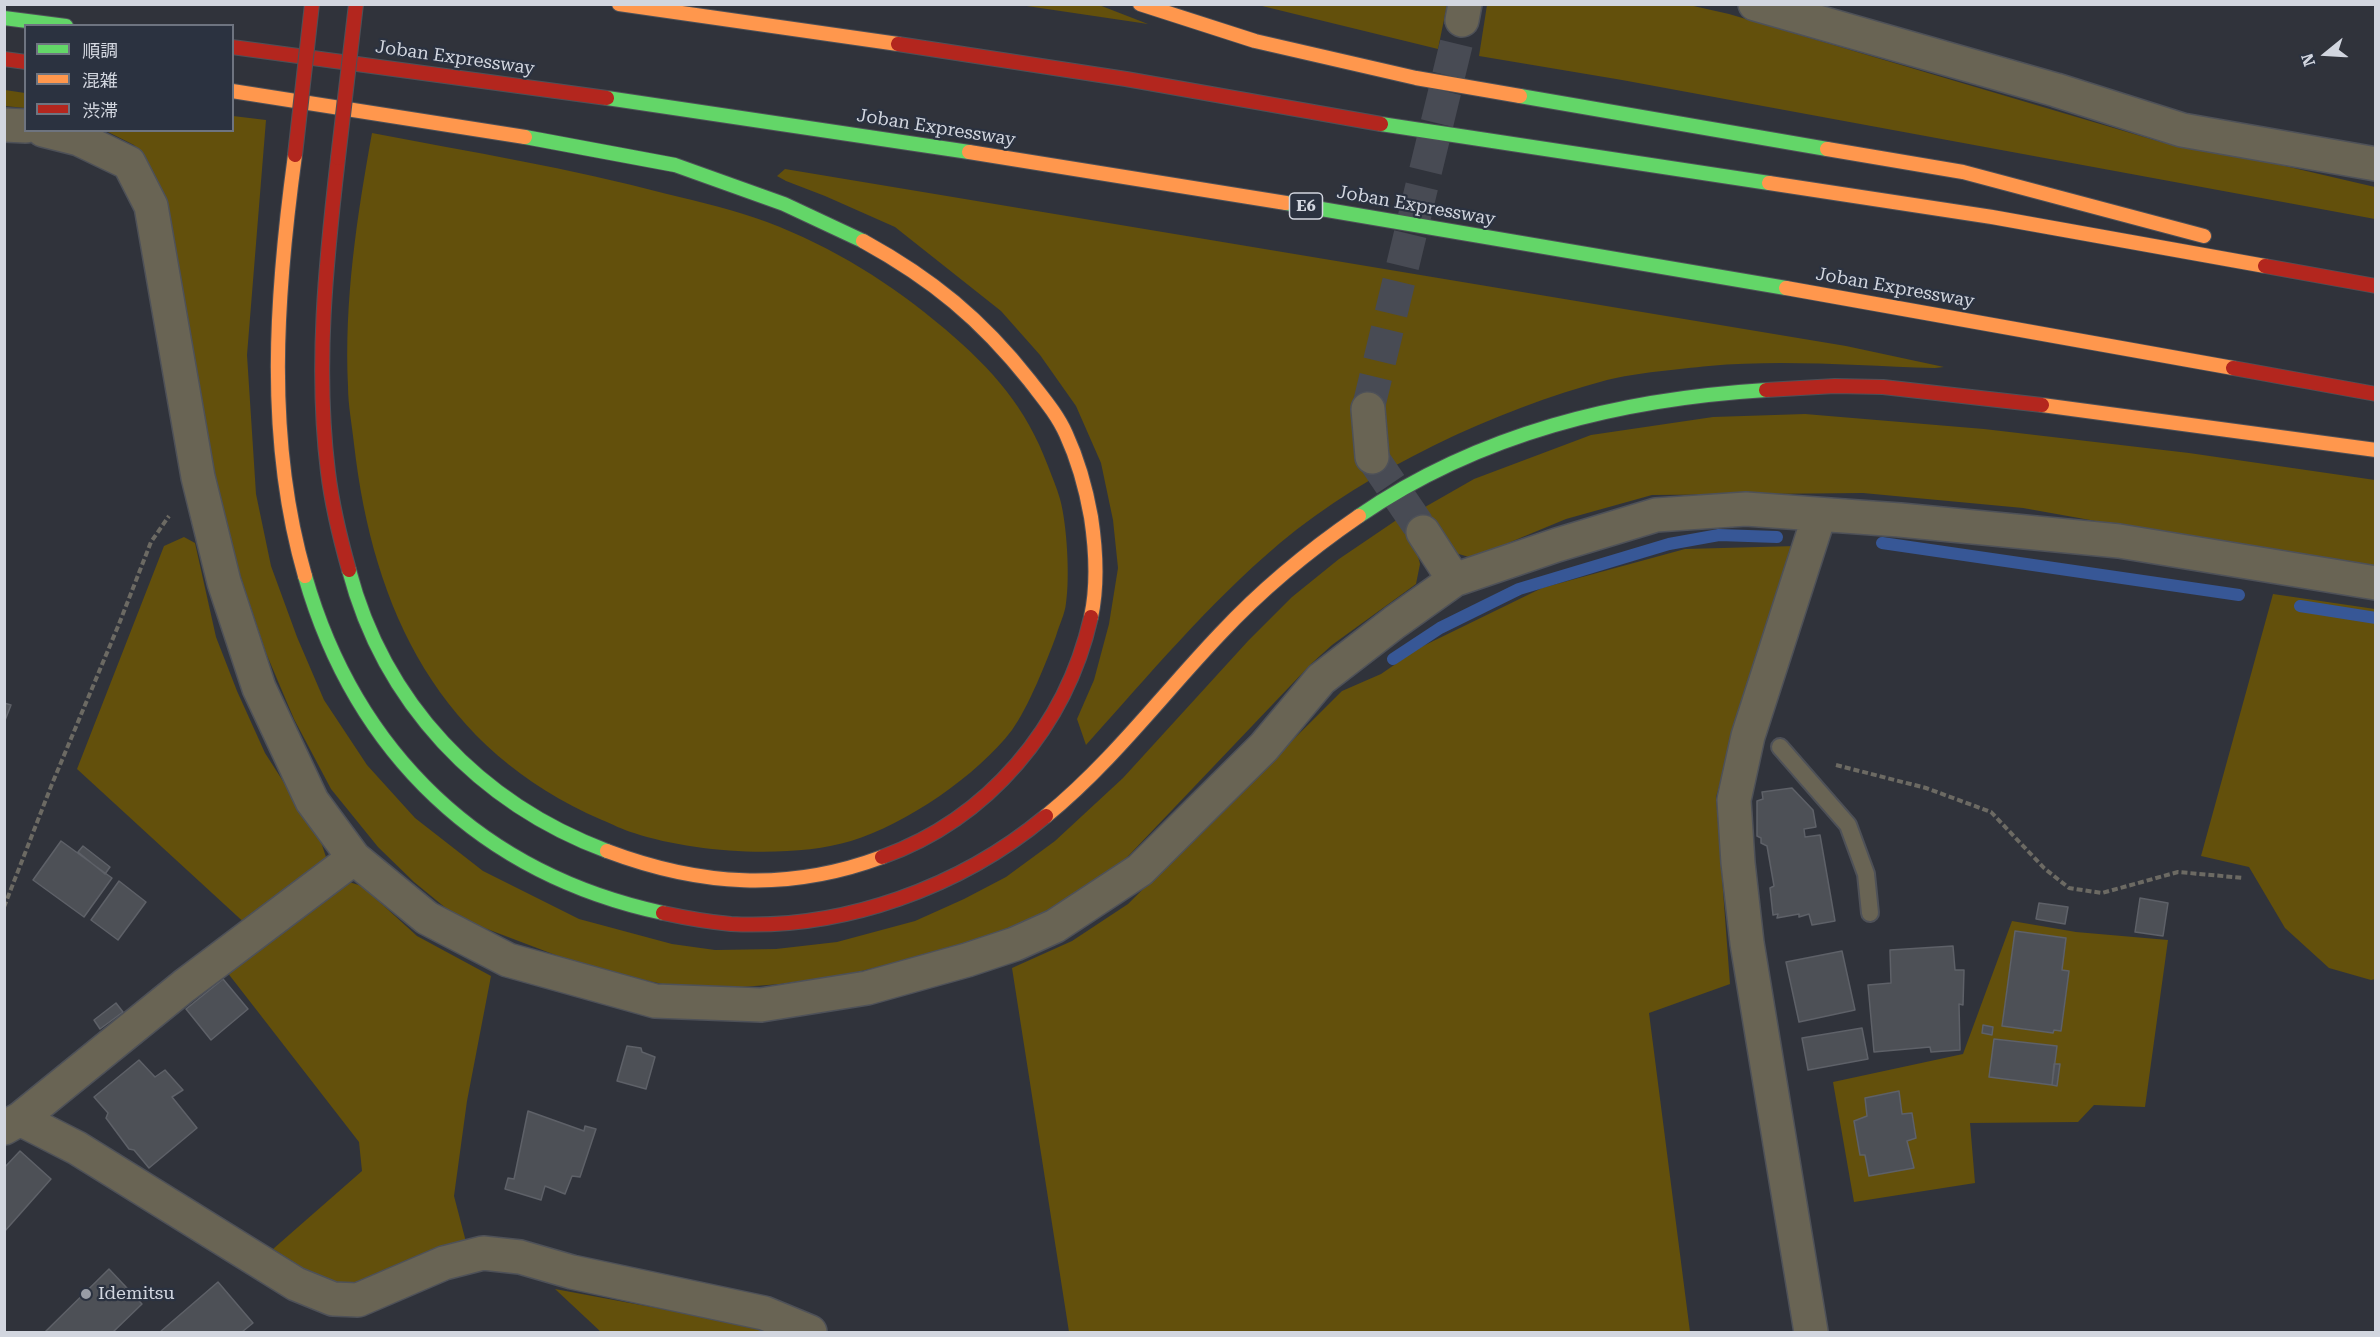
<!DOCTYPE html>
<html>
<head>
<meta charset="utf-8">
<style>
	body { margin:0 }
	#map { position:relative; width:2380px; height:1337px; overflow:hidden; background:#30333b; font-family:"Roboto Serif","Noto Sans JP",serif }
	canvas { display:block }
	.frame { position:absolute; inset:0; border:6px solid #d2d6df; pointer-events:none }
	.legend { position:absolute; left:24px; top:24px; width:210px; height:108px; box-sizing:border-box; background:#2b3240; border:2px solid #6e7480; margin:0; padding:8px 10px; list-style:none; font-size:18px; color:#d2d6df }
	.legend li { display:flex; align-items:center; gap:12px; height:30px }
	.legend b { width:30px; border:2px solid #6e7480 }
	.north { position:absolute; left:2296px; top:24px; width:60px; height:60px; -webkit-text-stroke:4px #2b3240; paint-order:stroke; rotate:252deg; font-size:16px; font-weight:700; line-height:24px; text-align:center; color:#d2d6df }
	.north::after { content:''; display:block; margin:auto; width:21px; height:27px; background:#d2d6df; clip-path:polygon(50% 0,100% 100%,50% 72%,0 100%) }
</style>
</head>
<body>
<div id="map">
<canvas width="2380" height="1337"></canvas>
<div class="frame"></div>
<ul class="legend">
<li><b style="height:8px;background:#63d668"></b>順調</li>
<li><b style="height:8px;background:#ff974d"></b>混雑</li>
<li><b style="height:8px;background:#b3261e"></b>渋滞</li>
</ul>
<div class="north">N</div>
</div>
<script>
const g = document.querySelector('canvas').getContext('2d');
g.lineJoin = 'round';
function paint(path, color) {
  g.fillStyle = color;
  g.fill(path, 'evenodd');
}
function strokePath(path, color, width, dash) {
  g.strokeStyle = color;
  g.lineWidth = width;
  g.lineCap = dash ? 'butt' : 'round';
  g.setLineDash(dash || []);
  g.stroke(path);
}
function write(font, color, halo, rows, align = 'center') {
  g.font = font + ' "Roboto Serif",serif';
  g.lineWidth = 4.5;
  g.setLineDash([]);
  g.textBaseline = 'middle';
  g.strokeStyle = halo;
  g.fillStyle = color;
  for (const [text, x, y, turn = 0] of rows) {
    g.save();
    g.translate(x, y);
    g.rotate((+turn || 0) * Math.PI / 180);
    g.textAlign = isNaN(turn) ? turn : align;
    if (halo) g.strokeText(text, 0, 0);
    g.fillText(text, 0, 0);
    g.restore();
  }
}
const green = new Path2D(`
	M1020,5H1099L1148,24Z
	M1258,5L1447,4V5L1438,49Z
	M1487,5H1689L1729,14L2161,142L2242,156L2375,187V219L1622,80L1479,56Z
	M5,90L25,93V108L5,106Z
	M233,116L266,120L247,355L256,494L271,566L297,637L324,700L367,765L415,818L483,871L579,919L672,944L715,950L776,949L837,942L915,921L964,899L1006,877L1055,841L1123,778L1248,641L1292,597L1339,559L1398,519L1417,552L1420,564L1416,584L1332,645L1312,663L1114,871L1030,921L931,954L845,975L780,984L717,989L667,985L626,976L566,959L458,918L414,882L378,847L331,789L294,719L266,653L214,496L174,243L161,192L151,171L134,145L106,131L232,130Z
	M372,133C471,152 570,168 667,194C700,202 735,210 767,222C833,247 892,284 945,329C993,370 1026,407 1048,466C1052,477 1057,488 1060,499C1067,524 1070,577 1066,603C1065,614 1059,625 1056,636C1046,663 1028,708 1012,730C977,776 906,824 851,841C791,859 694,853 634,833C623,830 612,824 602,820C440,750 373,611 354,444C352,425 348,405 348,386C344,301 357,216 372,133Z
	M785,169L1846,346L1944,367L1935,368C1860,366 1783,359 1709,366C1679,369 1636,373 1607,380C1495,410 1369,469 1280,543C1209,603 1148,676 1086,745L1077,719L1094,680L1109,624L1118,568L1113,520L1101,463L1076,406L1040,355L1001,311L895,227L825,196L786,181L777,176Z
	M1805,414L1984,429L2189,453L2375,480V571L2023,508L1863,493L1652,495L1566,519L1472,558L1449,551L1425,507L1474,479L1591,435L1713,417Z
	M184,537L195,543L216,637L237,691L265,753L320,839L327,860L249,927L77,769L164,546Z
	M1796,546L1749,684L1716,797L1730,984L1649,1013L1690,1332H1069L1012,968L1072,941L1128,904L1342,691L1381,674L1419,648L1542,588L1685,549Z
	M2273,594L2375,609V979L2371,980L2329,968L2285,928L2249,867L2201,856Z
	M349,882L362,886L417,936L491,976L467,1101L454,1196L466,1242L345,1291L315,1276L273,1249L362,1171L359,1142L227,972Z
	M2012,921L2076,932L2168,940L2145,1107L2094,1105L2078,1122L1970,1123L1975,1183L1854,1202L1833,1082L1963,1054ZM2015,931L2066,938L2062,970L2069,971L2061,1031L2054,1030L2053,1033L2002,1026ZM1995,1039L2056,1046L2054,1064L2060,1065L2057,1085L1990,1077ZM1899,1091L1902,1114L1912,1113L1916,1138L1907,1141L1913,1168L1869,1176L1865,1155H1860L1854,1121L1867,1116L1866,1098Z
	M555,1289L764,1328L774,1332H601Z`);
const stream = new Path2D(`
	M1882,543L2239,595
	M2300,606L2376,618
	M1393,659L1440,628L1519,589L1669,544L1719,535L1777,537`);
const building = new Path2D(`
	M4,703L11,705L4,723Z
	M1792,788L1813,810L1816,827L1804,829L1805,837L1820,835L1835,921L1812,925L1809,914L1799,917V914L1777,918L1778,914L1773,915L1770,888L1774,886L1767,846L1761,843V838L1757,836V801L1763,799L1762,792Z
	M61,841L112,878L84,917L33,880Z
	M83,846L110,867L105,874L78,852Z
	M119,881L146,902L118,940L91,920Z
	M2140,898L2168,903L2163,936L2135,932Z
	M2039,903L2068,907L2065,924L2036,919Z
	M2015,931L2066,938L2062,970L2069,971L2061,1031L2054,1030L2053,1033L2002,1026Z
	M1953,946L1955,970H1964L1963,1005L1959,1004L1960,1050L1931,1052L1930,1047L1874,1052L1868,985L1891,983L1890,950Z
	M1842,951L1855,1010L1799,1022L1786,962Z
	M223,979L248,1009L211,1040L186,1009Z
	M116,1003L123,1012L100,1029L94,1020Z
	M1983,1025L1993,1027L1992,1035L1982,1033Z
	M1862,1028L1868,1059L1808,1070L1802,1038Z
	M1994,1039L2057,1046L2052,1085L1989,1077Z
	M627,1046L641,1048L642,1052L655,1057L646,1089L617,1081Z
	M139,1060L155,1077L165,1070L183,1090L172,1097L197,1128L149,1168L134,1150L129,1149L106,1118L108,1113L94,1097Z
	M2054,1064H2060L2057,1086L2052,1085Z
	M1899,1091L1902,1114L1912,1113L1916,1138L1907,1141L1914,1168L1869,1176L1865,1155H1860L1854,1121L1867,1116L1865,1098Z
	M528,1111L584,1131L585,1126L596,1129L580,1177L572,1176L565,1194L545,1186L541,1200L505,1189L508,1178L514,1179Z
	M20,1151L51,1179L4,1232V1168Z
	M109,1269L142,1304L113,1332H45Z
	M218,1282L253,1323L242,1332H160Z`);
const streetTunnel = new Path2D(`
	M1368,409L1462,20
	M1372,457L1423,532`);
const path = new Path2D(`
	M1836,765L1926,788L1991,812L2044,868L2069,888L2102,893L2178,872L2244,878
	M4,907L52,784L119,624L151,542L169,516`);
const lane = new Path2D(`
	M1780,747L1848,825L1866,874L1870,913`);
const street = new Path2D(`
	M1755,4L2056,90L2182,130L2376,164
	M1462,20L1465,4
	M4,125L26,126
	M43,130L79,139L129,163L151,206L198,477L224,582L259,688L312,801L354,858L427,918L508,960L655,1001L761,1005L867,988L967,960L1015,944L1055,926L1140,870L1264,747L1321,679L1395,622L1454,580L1557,545L1656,515L1746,509L1900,520L2119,541L2376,583
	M1368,409L1372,457
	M1423,532L1454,580
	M20,1119L77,1148L296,1284L333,1299L358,1300L444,1263L483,1253L520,1257L572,1272L764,1313L810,1332
	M4,1128L20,1119L184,986L354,858
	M1811,1332L1747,943L1738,863L1734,800L1748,736L1819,516`);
const fast = new Path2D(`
	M4,18L66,26
	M1520,96L1827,149
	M607,98L969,152
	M1381,124L1769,183
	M525,137L675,165L784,204L863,241
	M1286,203L1786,288
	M1359,516C1480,433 1621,399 1766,390
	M349,570C384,703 479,803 607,851
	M305,576C356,754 482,874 663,913`);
const slow = new Path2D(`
	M619,4L898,44
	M1140,4L1255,41L1416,78L1520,96
	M232,91L525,137
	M1827,149L1963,172L2204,236
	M969,152L1286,203
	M295,155C276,294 265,438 305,576
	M1769,183L1992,217L2265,266
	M863,241C932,279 981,319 1030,381C1043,398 1057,414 1066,434C1078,460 1086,489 1091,517C1096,550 1098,585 1091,617
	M1786,288L2233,368
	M2042,405L2376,450
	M1046,816C1111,763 1162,695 1220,634C1262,589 1308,551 1359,516
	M607,851C700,886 788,892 882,857`);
const jam = new Path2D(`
	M898,44L1126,79L1381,124
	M232,47L607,98
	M4,59L26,62
	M338,158C326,262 315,367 328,472C332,505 340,538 349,570
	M2265,266L2376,286
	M2233,368L2376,394
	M1766,390L1835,386L1883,387L2042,405
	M882,857C988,819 1066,727 1091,617
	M663,913C686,918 709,922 731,924C843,930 961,887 1046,816`);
const jamBridge = new Path2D(`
	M295,155L312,4
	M338,158L356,4`);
const markers = [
	[86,1294,6,"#999da6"]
];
const shields = [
	[1306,206,33]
];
const shieldNames = [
	["E6",1306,206]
];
const streetNames = [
	["Joban Expressway",455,58,8],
	["Joban Expressway",936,128,9],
	["Joban Expressway",1416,206,10],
	["Joban Expressway",1895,288,10]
];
const poiNames = [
	["Idemitsu",98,1294]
];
paint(green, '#63500c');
strokePath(stream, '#375796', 12);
paint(building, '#4d5056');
strokePath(building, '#5e6168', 1.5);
strokePath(streetTunnel, '#484b54', 33, [33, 16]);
strokePath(lane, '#4e5158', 20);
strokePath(street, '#4e5158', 36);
strokePath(fast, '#4e5158', 16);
strokePath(slow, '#4e5158', 16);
strokePath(jam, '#4e5158', 16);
strokePath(path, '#6c6a63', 4, [6, 3]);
strokePath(lane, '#696454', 16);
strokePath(street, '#696454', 33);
strokePath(fast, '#63d668', 14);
strokePath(slow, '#ff974d', 14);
strokePath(jam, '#b3261e', 14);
strokePath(jamBridge, '#4e5158', 16, []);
strokePath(jamBridge, '#b3261e', 14);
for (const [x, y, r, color] of markers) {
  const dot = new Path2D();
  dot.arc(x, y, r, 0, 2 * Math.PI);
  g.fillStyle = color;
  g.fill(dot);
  strokePath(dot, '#2b3240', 2);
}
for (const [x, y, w] of shields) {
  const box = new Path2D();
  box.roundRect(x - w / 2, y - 13, w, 26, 4.5);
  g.fillStyle = '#2b3240';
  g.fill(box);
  strokePath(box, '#d2d6df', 1.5);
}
write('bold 16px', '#d2d6df', null, shieldNames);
write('18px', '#d2d6df', '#2b3240', streetNames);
write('18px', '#d2d6df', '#2b3240', poiNames, 'left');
</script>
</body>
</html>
